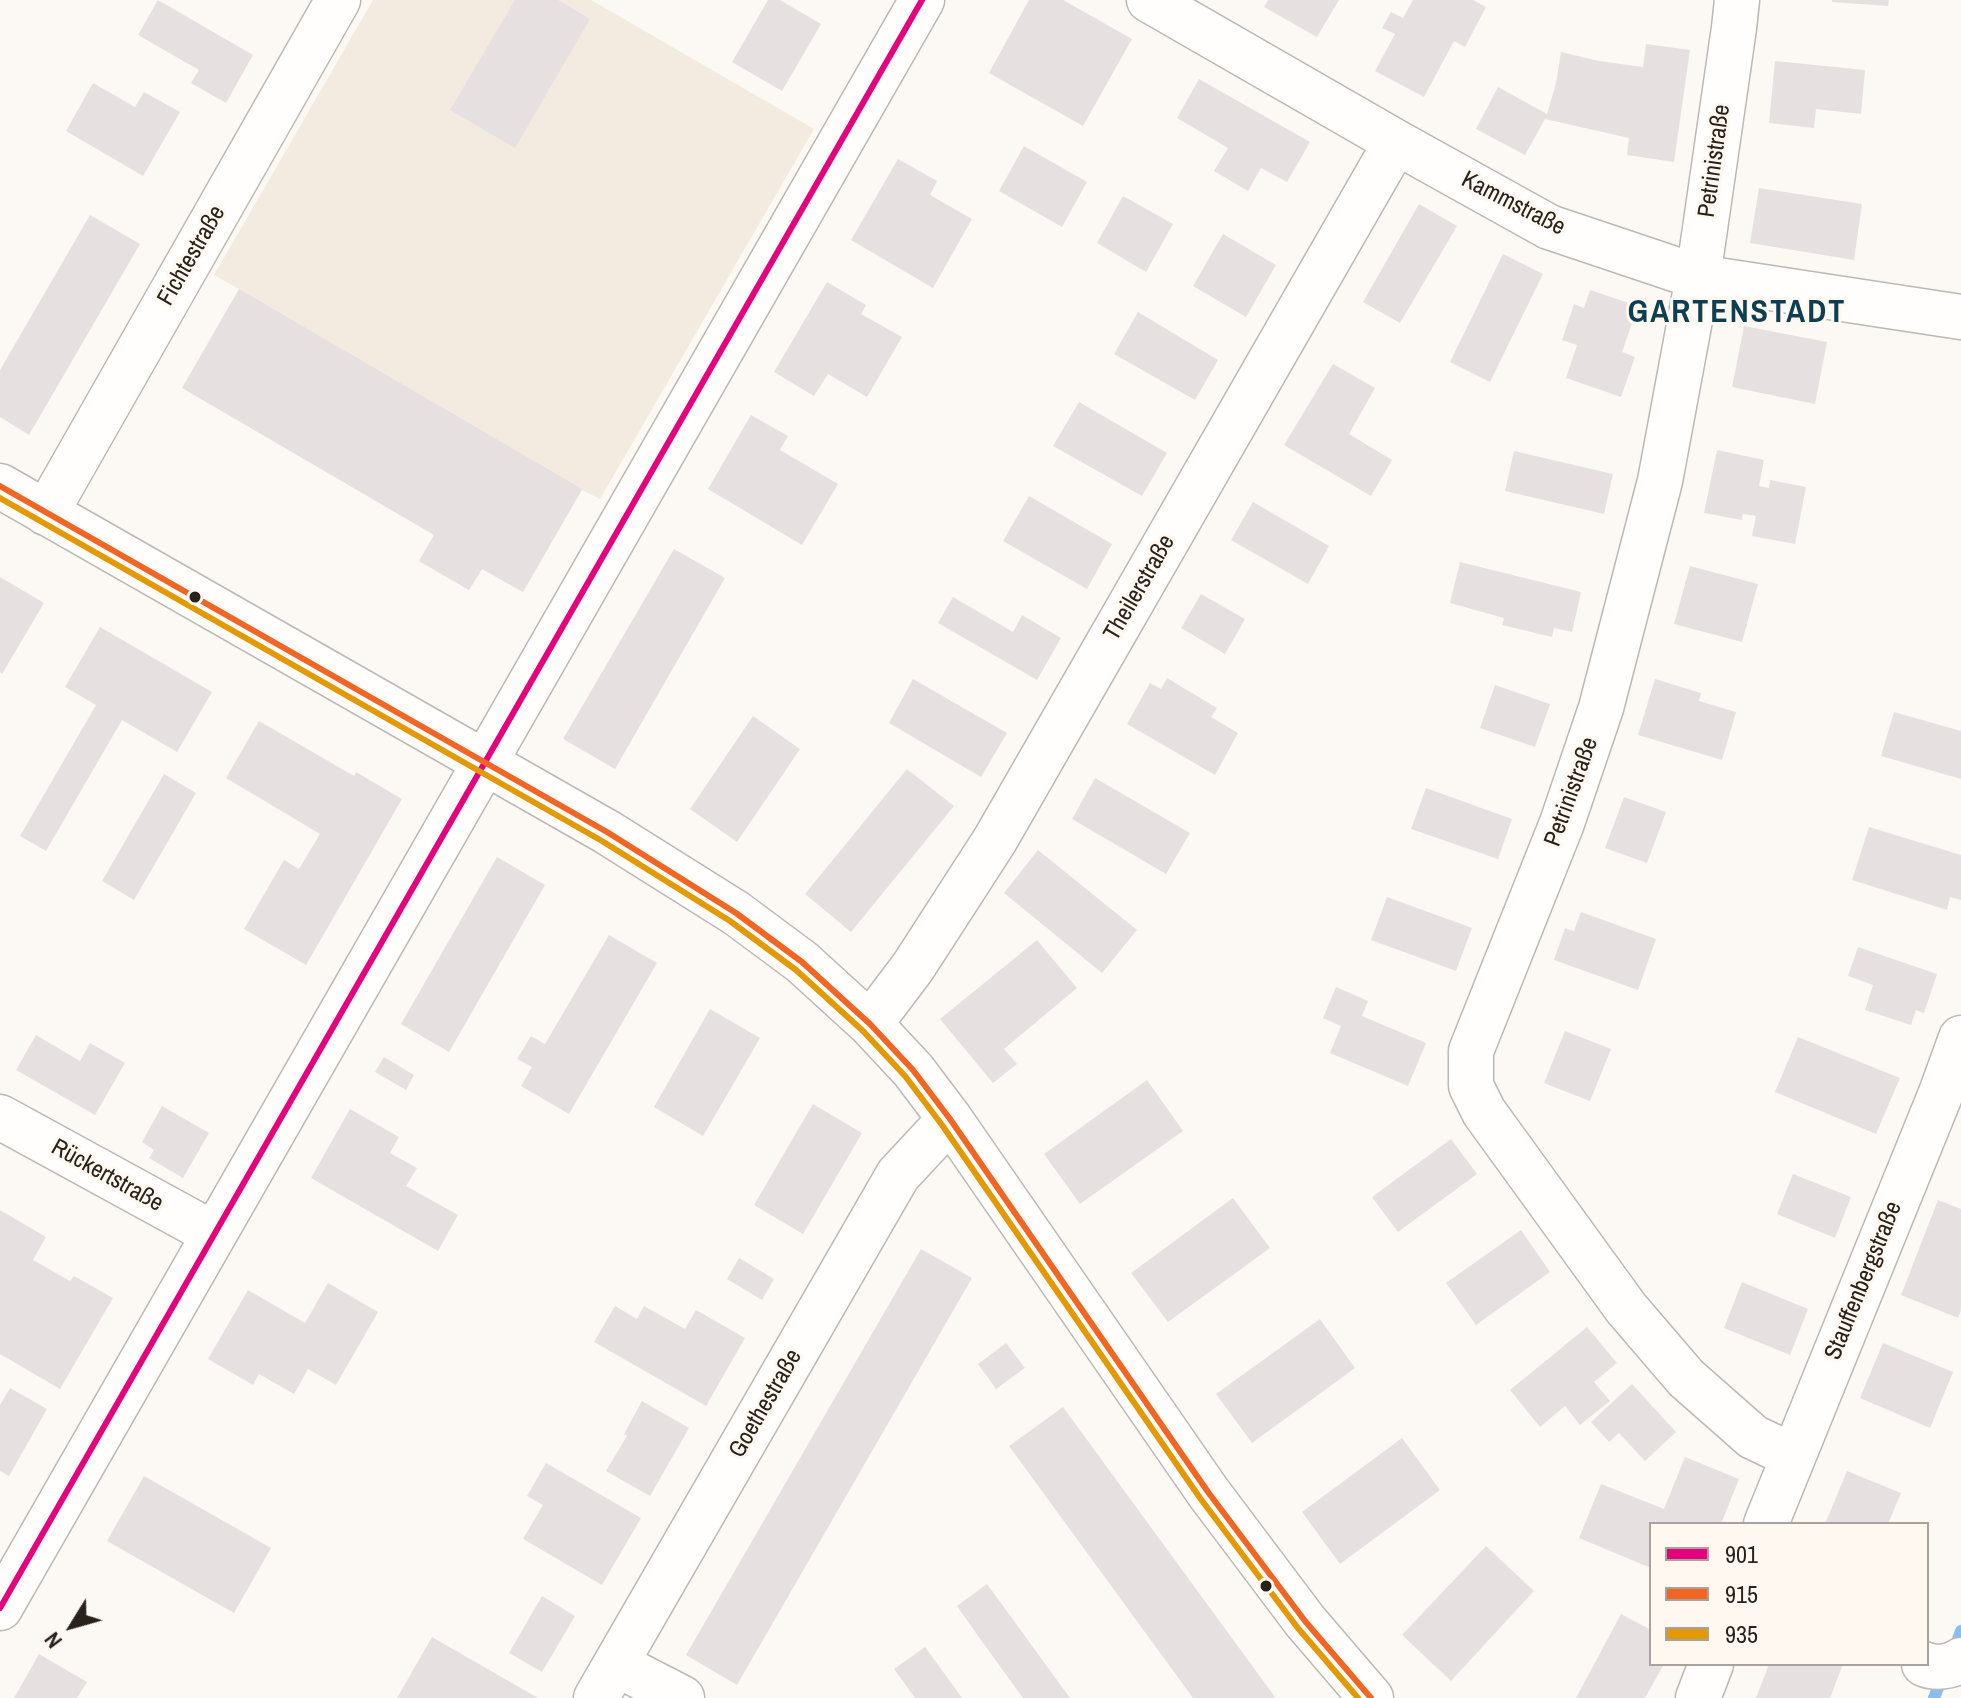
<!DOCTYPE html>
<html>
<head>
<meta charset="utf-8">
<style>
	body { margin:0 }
	#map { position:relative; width:1961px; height:1698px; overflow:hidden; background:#fcf8f4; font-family:"Archivo Narrow",sans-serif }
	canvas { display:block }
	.legend { position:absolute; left:1649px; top:1522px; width:280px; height:144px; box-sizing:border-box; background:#fff8f0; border:2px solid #a9a29b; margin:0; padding:10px 14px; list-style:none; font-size:24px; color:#29221b }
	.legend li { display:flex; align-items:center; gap:16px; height:40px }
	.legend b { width:40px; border:2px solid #a9a29b }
	.north { position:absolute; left:32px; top:1586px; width:80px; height:80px; -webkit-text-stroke:6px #fff8f0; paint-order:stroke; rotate:233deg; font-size:22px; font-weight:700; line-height:32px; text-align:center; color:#29221b }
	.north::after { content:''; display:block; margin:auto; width:28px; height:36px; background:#29221b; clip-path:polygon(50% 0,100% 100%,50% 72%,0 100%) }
</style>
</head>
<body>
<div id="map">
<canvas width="1961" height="1698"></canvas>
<ul class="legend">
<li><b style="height:10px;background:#e5007d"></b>901</li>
<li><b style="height:10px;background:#f26522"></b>915</li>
<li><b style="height:10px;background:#e29903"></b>935</li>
</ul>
<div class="north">N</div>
</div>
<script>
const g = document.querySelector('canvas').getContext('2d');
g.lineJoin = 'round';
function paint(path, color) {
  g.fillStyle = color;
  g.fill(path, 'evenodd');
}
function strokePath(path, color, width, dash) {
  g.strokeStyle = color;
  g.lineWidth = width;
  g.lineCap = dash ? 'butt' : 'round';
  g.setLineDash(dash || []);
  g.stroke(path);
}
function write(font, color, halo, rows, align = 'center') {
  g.font = font + ' "Archivo Narrow",sans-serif';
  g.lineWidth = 6;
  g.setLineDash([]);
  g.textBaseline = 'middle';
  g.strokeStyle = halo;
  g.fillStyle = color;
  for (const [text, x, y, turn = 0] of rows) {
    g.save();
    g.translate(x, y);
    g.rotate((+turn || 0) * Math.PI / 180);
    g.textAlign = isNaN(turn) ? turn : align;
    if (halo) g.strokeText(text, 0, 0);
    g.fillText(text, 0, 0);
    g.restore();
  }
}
const built = new Path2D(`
	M373,0H591L814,129L600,499L582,490L523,592L482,569L469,590L419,561L434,535L239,289L214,275Z`);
const stream = new Path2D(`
	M1956,1645L1961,1631
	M1934,1698L1938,1688`);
const building = new Path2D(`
	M158,0L253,55L226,103L191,83L199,70L138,35Z
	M515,0H558L590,19L515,148L450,110Z
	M768,0H780L821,24L782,91L732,62Z
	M1029,0H1063L1132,39L1083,126L989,73Z
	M1268,0H1339L1317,37L1264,7Z
	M1413,0H1473L1486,7L1465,47L1454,41L1424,97L1375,71L1395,34L1382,28L1391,12L1403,18Z
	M1832,0H1889L1888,6L1832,2Z
	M1646,44L1690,50L1674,162L1627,155L1629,138L1545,119L1525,155L1476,129L1498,87L1547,114L1556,83L1561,52L1599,61L1643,67Z
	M1775,61L1865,70L1861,114L1816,109L1814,128L1769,123Z
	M1199,79L1310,142L1287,182L1261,168L1248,191L1214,171L1228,148L1177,118Z
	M93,83L135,107L144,92L180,112L143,176L66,131Z
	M1024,146L1087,182L1062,227L999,191Z
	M898,159L937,181L930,195L972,219L933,288L851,240Z
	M1759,188L1862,204L1854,260L1750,243Z
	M1123,196L1173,224L1146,272L1097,243Z
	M1419,204L1457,226L1400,323L1363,302Z
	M90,215L140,244L29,435L0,417V370Z
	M1223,234L1276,265L1246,317L1193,286Z
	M1503,254L1543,274L1490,382L1450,362Z
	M827,282L866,305L861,314L902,337L867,397L828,374L814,396L774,372Z
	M239,289L582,489L523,592L482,569L469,590L419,561L434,535L182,388Z
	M1590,290L1638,306L1622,352L1635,357L1621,397L1566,378L1577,345L1562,340L1574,304L1584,308Z
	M1138,312L1218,360L1195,400L1114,354Z
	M1744,326L1827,342L1815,404L1732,387Z
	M1333,364L1375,388L1349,434L1392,460L1371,496L1284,445Z
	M1079,402L1167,453L1142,496L1053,446Z
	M751,415L788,436L780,450L838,484L802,545L708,489Z
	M1717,450L1764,460L1759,486L1769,488L1770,480L1806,487L1795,544L1752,536L1756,516L1743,514L1742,520L1704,513Z
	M1514,451L1613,474L1604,514L1505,491Z
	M1029,496L1112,544L1087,589L1003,541Z
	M1253,502L1329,546L1308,584L1231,540Z
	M674,549L725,578L615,769L563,739Z
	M1460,562L1581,592L1572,632L1554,628L1552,637L1502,625L1504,618L1450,603Z
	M1690,566L1758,584L1742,642L1674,624Z
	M0,577L44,603L2,674L0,672Z
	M1201,594L1245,619L1225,654L1181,628Z
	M953,597L1013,632L1022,615L1061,638L1037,680L938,623Z
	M100,627L212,692L177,752L122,720L46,851L20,836L96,705L65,687Z
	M1167,678L1217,708L1211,717L1238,733L1215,775L1127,724L1150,683L1161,689Z
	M913,679L1007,733L981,777L889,723Z
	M1655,679L1701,693L1699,701L1736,712L1722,760L1638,735Z
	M1495,685L1550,704L1535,747L1480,728Z
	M1894,712L1961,731V779L1881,756Z
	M753,716L800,749L737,842L690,809Z
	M259,721L354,776L356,772L402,799L306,965L244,929L284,860L299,869L320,834L226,778Z
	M907,769L954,806L851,932L805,894Z
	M164,774L196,793L134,900L102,881Z
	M1095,778L1190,833L1166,874L1072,819Z
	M1426,788L1512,819L1498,859L1411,829Z
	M1624,797L1666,812L1647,863L1605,848Z
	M1869,827L1961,855V900L1950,897L1947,910L1852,880Z
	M1038,850L1137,930L1102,973L1004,893Z
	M497,857L545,885L449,1052L401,1024Z
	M1387,897L1472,928L1456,971L1371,940Z
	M1581,912L1656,939L1638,990L1554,960L1565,928L1574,931Z
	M609,935L657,963L569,1114L521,1086L532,1067L517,1059L531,1036L545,1044Z
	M1037,940L1077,988L1004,1049L1017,1064L993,1083L940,1019Z
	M1858,947L1937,974L1924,1013L1916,1010L1911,1025L1865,1010L1873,985L1848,976Z
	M1336,987L1368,1001L1362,1016L1426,1043L1408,1086L1330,1053L1341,1026L1323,1018Z
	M710,1009L760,1038L703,1136L654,1107Z
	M1565,1031L1611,1049L1590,1101L1544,1083Z
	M36,1035L80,1061L90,1043L125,1063L95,1115L16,1070Z
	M1798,1037L1900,1078L1876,1134L1775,1092Z
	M384,1057L414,1075L406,1090L375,1072Z
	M1147,1080L1183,1131L1080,1204L1044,1154Z
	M813,1104L862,1133L803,1234L754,1205Z
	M162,1106L209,1133L183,1178L149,1158L154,1150L142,1142Z
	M350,1109L399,1137L390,1153L417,1168L406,1186L458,1215L438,1251L311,1178Z
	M1451,1139L1477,1174L1398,1232L1372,1197Z
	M1793,1174L1851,1197L1835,1238L1777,1214Z
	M1233,1198L1270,1248L1168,1322L1131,1273Z
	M1938,1200L1961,1209V1310L1958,1318L1901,1295Z
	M0,1210L46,1237L33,1260L70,1281L74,1276L113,1298L60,1389L0,1354Z
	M1521,1230L1550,1272L1476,1325L1446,1283Z
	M921,1249L972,1278L737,1685L686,1655Z
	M739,1258L774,1279L762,1300L727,1279Z
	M1742,1282L1808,1309L1790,1355L1724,1328Z
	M328,1283L378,1312L336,1385L308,1369L294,1394L259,1374L253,1385L208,1359L248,1290L305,1323Z
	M615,1306L637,1319L644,1306L685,1329L696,1310L745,1338L706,1406L594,1342Z
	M1320,1319L1355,1368L1252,1443L1216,1394Z
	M1587,1327L1617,1363L1594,1382L1610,1401L1580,1425L1565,1406L1540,1427L1510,1390Z
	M1006,1343L1025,1368L996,1389L978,1364Z
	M1883,1343L1953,1372L1930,1428L1860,1398Z
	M1632,1384L1676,1432L1645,1461L1619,1433L1609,1442L1591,1422Z
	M10,1388L47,1409L9,1476L0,1471V1405Z
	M642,1401L689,1428L650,1496L606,1471L627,1436L624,1434Z
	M1063,1407L1275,1697L1273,1698H1193L1009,1446Z
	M1402,1438L1440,1490L1340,1564L1302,1512Z
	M1685,1457L1739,1479L1721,1524H1651V1568L1579,1538L1601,1484L1664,1509Z
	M546,1463L641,1518L602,1585L523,1539L543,1505L527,1496Z
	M1847,1471L1901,1493L1888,1524H1825Z
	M144,1476L271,1548L234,1613L107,1541Z
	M1486,1546L1534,1591L1451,1681L1402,1635Z
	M987,1584L998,1599L1070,1698H1023L978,1636L957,1606Z
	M542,1596L575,1616L542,1672L509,1653Z
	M1621,1614L1651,1630V1664H1664L1645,1698H1576Z
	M432,1637L538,1698H397Z
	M925,1647L936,1662L962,1698H915L894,1669Z
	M39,1654L87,1682L77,1698H14Z
	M1769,1664H1843L1830,1698H1756Z`);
const minor = new Path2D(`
	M1149,0L1396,142L1549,227L1698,277L1961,317
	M1737,0L1734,28L1698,277L1660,481L1601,708L1562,823L1471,1051V1086L1484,1112L1626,1308L1686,1378L1753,1437L1793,1456
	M0,486L607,832L736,913L802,962L870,1024L913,1070L950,1119L1208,1492L1305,1621L1371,1698
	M46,513L338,0
	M870,1024L913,967L995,840L1396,142
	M0,1117L214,1234
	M1766,1524L1941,1093L1961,1038
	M0,1608L922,0
	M616,1664L682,1698
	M1924,1664C1935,1669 1951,1667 1961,1660
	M596,1698L898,1175L950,1119
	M1698,1698L1711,1664`);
const bus1 = new Path2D(`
	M0,1608L922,0`);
const bus2 = new Path2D(`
	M0,486L607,832L736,913L802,962L870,1024L913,1070L950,1119L1208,1492L1305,1621L1371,1698`);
const bus3 = new Path2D(`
	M0,498L602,841L730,921L796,970L863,1031L905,1076L942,1125L1200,1498L1297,1627L1358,1698`);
const markers = [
	[195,597,7,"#29221b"],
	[1266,1586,7,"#29221b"]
];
const streetNames = [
	["Petrinistraße",1715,161,-82],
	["Kammstraße",1513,204,27],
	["Fichtestraße",192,256,-60],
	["Theilerstraße",1140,588,-60],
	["Petrinistraße",1572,792,-70],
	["Rückertstraße",107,1176,29],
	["Stauffenbergstraße",1864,1281,-68],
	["Goethestraße",766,1404,-60]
];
const districtNames = [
	["GARTENSTADT",1737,313]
];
paint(built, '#f3eae0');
strokePath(stream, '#89bfef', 12);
paint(building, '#e7e0e1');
strokePath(minor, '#bcb8b3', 47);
strokePath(minor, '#fffefd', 44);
strokePath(bus1, '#e5007d', 6);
strokePath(bus2, '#f26522', 6);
strokePath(bus3, '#e29903', 6);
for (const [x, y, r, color] of markers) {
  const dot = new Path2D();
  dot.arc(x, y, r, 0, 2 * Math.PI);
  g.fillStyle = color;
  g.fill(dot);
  strokePath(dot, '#fff8f0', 3);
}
write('24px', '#29221b', '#fff8f0', streetNames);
g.letterSpacing = '2px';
write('bold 32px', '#0d3e51', '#fff8f0', districtNames);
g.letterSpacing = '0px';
</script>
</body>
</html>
